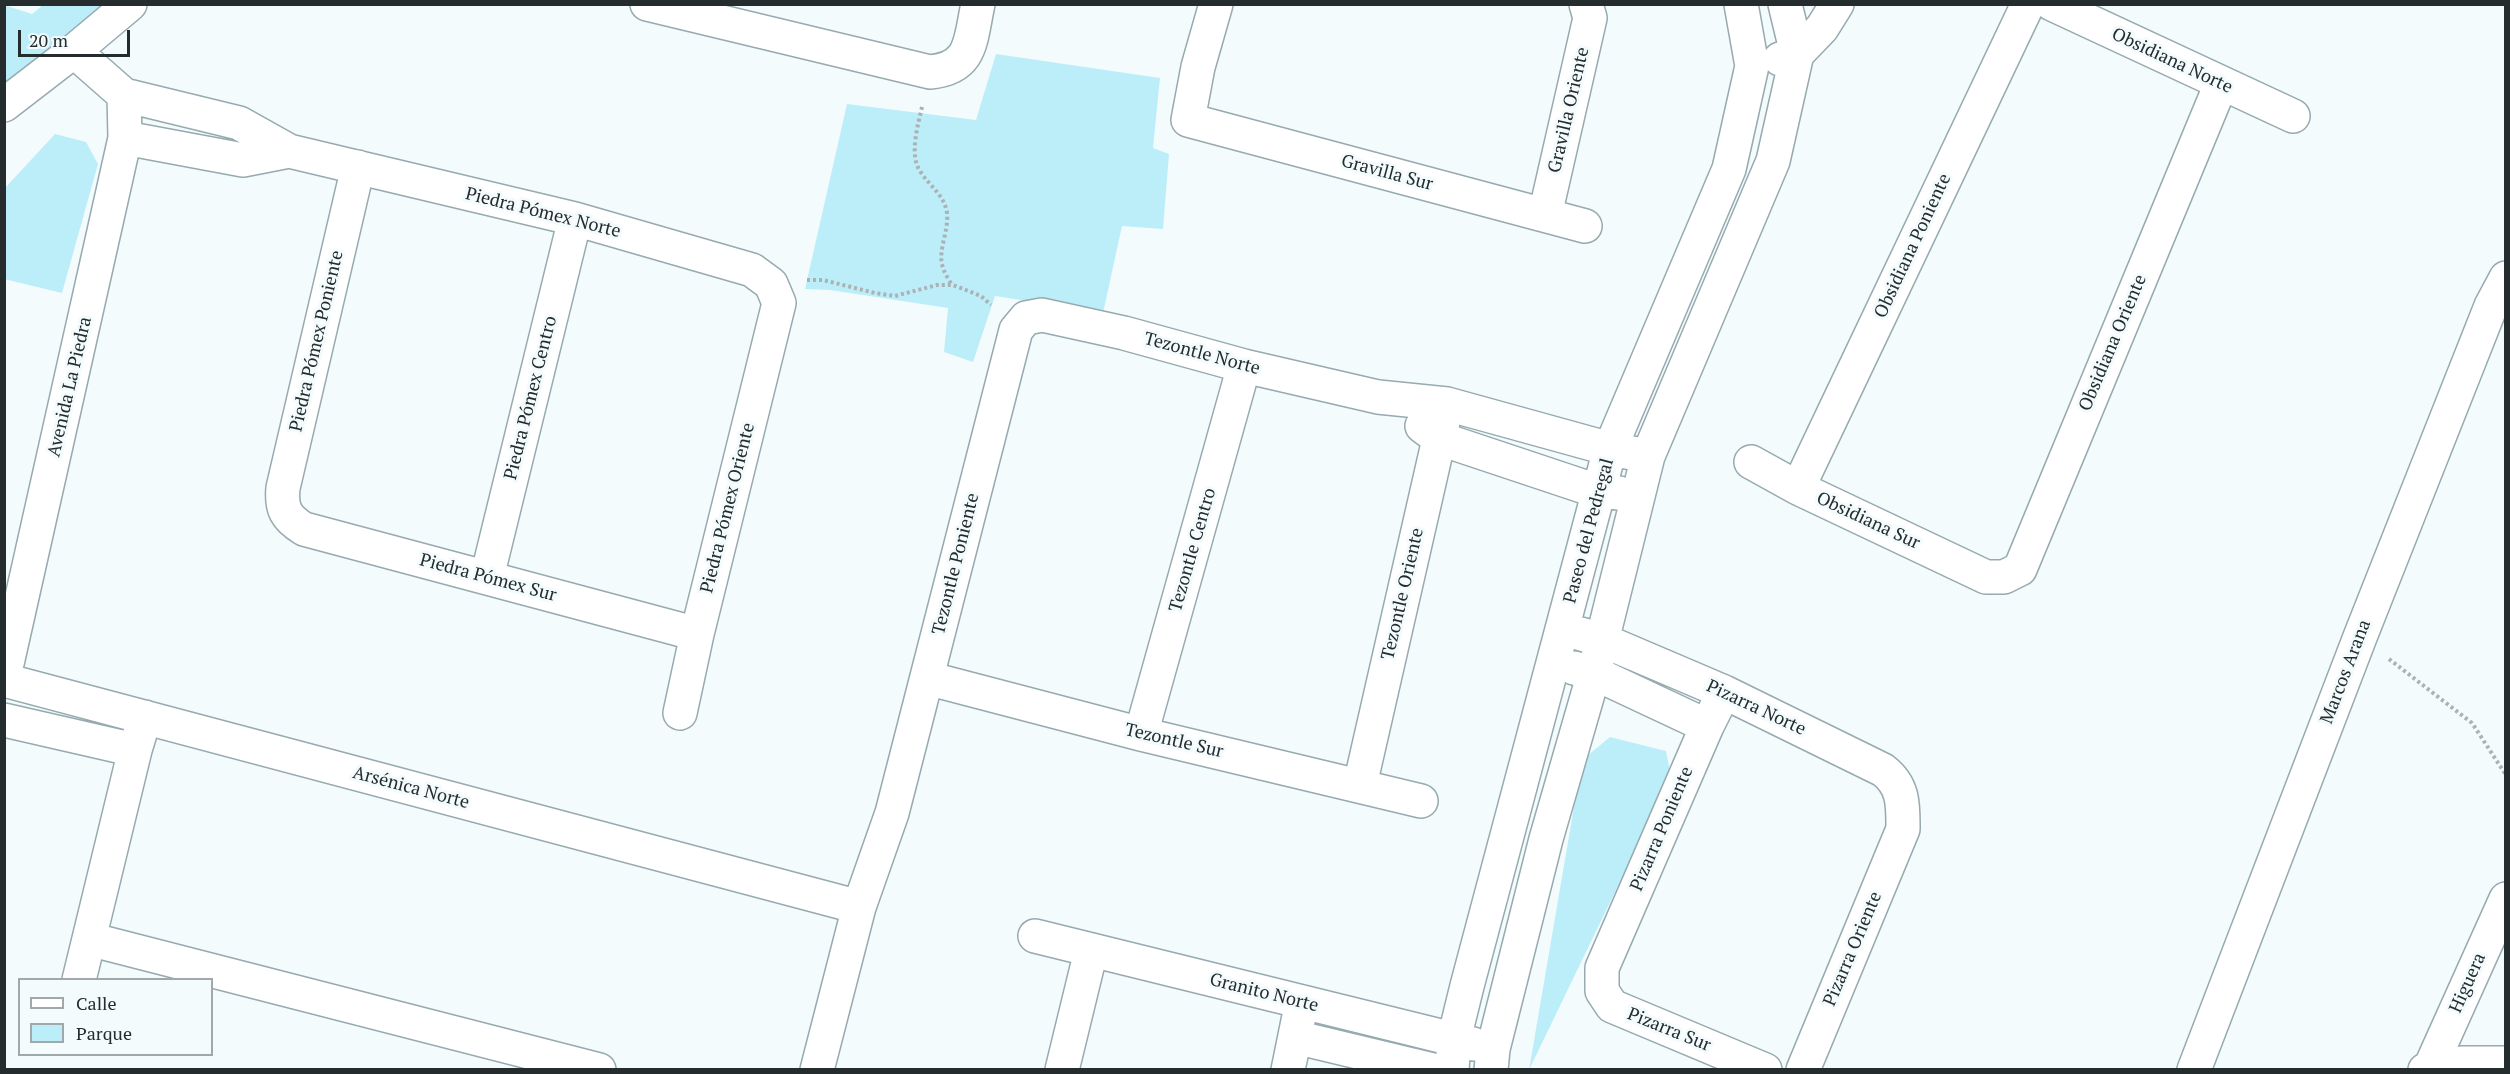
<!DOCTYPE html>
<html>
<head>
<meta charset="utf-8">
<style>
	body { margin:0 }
	#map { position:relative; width:2510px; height:1074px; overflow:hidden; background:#f3fbfd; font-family:"PT Serif",serif }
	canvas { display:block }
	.frame { position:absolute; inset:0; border:6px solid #242c2e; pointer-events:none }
	.legend { position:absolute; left:18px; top:978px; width:195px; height:78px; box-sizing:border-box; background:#f3fbfd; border:2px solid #a0a8aa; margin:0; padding:8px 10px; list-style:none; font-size:18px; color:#242c2e }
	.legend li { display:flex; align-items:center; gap:12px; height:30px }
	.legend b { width:30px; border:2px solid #a0a8aa }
	.scale { position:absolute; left:18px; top:30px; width:112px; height:27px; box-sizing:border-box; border:3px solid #242c2e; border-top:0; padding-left:8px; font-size:18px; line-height:21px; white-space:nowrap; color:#242c2e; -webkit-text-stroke:4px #f3fbfd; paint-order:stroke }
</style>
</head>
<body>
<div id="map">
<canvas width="2510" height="1074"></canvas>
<div class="frame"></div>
<ul class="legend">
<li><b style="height:8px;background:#fff"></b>Calle</li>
<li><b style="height:16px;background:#bceefa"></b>Parque</li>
</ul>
<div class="scale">20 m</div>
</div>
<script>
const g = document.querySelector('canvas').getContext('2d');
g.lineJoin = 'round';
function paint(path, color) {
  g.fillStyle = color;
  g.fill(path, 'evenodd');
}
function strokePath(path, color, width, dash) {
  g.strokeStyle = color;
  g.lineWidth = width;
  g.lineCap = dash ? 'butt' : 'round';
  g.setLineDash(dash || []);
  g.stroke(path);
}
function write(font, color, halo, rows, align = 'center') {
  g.font = font + ' "PT Serif",serif';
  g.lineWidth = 6;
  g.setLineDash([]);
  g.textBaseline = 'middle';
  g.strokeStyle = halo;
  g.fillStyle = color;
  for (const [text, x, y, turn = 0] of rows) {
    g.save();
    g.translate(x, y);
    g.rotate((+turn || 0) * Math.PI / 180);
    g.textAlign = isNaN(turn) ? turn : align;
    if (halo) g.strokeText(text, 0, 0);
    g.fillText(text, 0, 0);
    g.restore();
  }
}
const green = new Path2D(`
	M4,5L32,14L43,5H101L5,87Z
	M996,54L1160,78L1153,148L1169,154L1163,229L1122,226L1103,313L995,296L973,362L944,352L948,308L830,290L805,289L847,104L976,120Z
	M55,134L86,142L98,164L62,293L4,279L5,188Z
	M1610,737L1666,751L1671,776L1529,1070L1582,760Z`);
const path = new Path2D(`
	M922,107C918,125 909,155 920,171C930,187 944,194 947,213C949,232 937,251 943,268C945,274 949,280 952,285
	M807,280H823L875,293L895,296L937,285H953L981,296L991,305
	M2389,659L2472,723L2506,775`);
const minor = new Path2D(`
	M647,4L930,72C973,68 970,40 978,4
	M1216,4L1198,67L1188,120L1585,226
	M2052,4L2293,116
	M74,51L124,95L239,123L289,151L575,219L752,270L771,284L779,303L697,634L680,713
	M1780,59L1797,54L1785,4
	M4,105L74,51L130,4
	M125,138L243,160L289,151
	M358,167L283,488C281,509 286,518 304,529L697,634
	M1545,215L1590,18L1586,4
	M1422,426L1438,438L1597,491L1619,493
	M1751,462L1798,488L1986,577H2004L2020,569L2221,84
	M1798,488L2028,4
	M487,577L575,219
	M1581,634L1602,640L1724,692L1883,770C1904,786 1903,805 1903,829L1803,1070
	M1574,668L1594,673L1707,726
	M4,677L125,138L124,95
	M927,678L1141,734L1421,801
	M4,680L859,907L817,1070
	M1724,692L1707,726L1602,968V991L1612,1006L1765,1070
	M4,720L135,750
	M1141,734L1244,366
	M1360,785L1447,404
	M859,907L892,813L1016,330L1026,318L1042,315L1124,333L1244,366L1378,397L1447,404L1610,449L1648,456
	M1035,936L1473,1044
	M89,939L599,1070
	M79,980L135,750L145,717
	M1295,1037L1433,1070
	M2430,1068L2506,899
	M1062,1070L1091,951
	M1288,1070L1299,1016
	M1452,1070L1454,1039L1467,986L1610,449L1729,169L1752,66L1741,4
	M1491,1070L1493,1049L1546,839L1594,673L1648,456L1773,161L1797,54L1822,28L1837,4
	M2194,1070L2360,637L2491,306L2506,278
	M2425,1070L2462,1063H2506`);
const streetNames = [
	["Obsidiana Norte",2172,61,25],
	["Gravilla Oriente",1569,110,-77],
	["Gravilla Sur",1387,173,15],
	["Piedra Pómex Norte",543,213,14],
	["Obsidiana Poniente",1913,246,-65],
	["Piedra Pómex Poniente",317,341,-77],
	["Obsidiana Oriente",2113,343,-67],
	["Tezontle Norte",1202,354,15],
	["Avenida La Piedra",70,387,-77],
	["Piedra Pómex Centro",531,398,-76],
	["Piedra Pómex Oriente",728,508,-76],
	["Obsidiana Sur",1868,521,25],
	["Paseo del Pedregal",1589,531,-75],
	["Tezontle Centro",1193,550,-74],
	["Tezontle Poniente",956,564,-76],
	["Piedra Pómex Sur",488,578,15],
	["Tezontle Oriente",1403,594,-77],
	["Marcos Arana",2346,672,-69],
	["Pizarra Norte",1756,708,25],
	["Tezontle Sur",1174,741,13],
	["Arsénica Norte",411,788,15],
	["Pizarra Poniente",1662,829,-67],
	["Pizarra Oriente",1853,949,-67],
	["Higuera",2468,983,-66],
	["Granito Norte",1264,993,14],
	["Pizarra Sur",1669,1030,22]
];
paint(green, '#bceefa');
strokePath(minor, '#96aaaf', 36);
strokePath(path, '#aab2b4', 4, [3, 3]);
strokePath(minor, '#fff', 33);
write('18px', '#242c2e', '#f3fbfd', streetNames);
</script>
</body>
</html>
